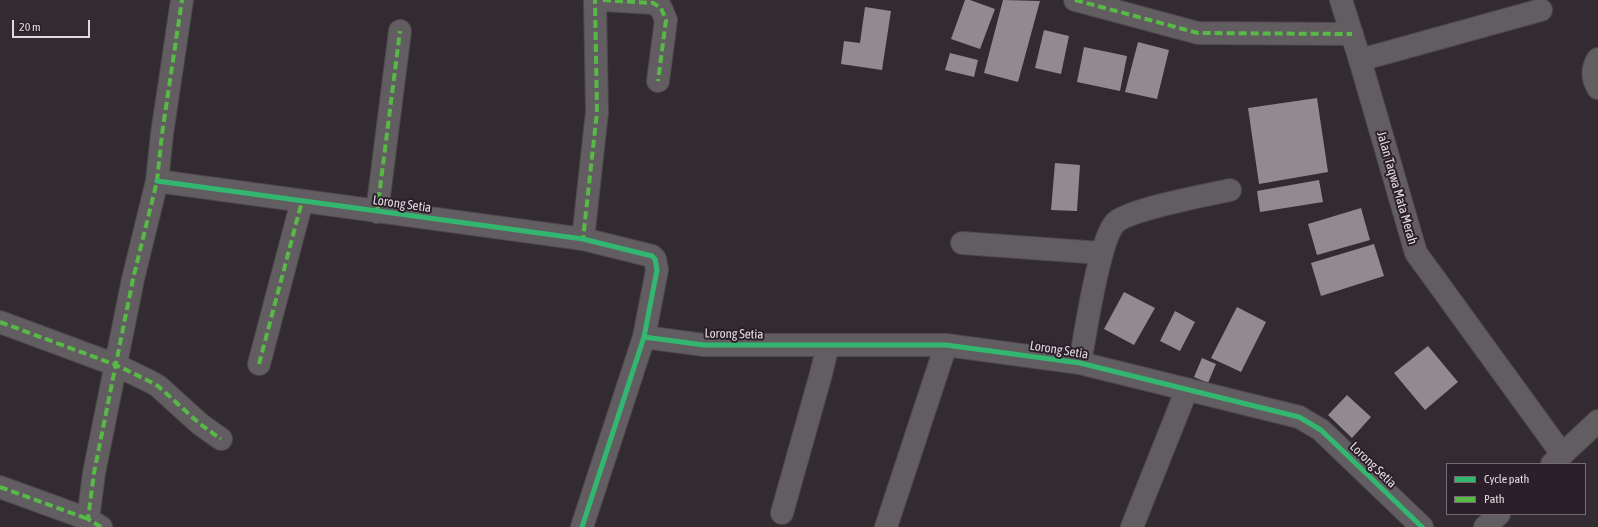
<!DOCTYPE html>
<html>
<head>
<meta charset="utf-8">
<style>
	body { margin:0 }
	#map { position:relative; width:1598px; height:527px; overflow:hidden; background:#322b31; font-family:"Asap Condensed",sans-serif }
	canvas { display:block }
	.legend { position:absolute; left:1446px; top:463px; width:140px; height:52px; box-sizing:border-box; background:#2b1f29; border:1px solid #756a73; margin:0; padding:5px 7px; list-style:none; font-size:12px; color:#e3dae1 }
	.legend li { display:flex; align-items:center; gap:8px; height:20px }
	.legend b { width:20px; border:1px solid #756a73 }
	.scale { position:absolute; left:12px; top:20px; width:78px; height:18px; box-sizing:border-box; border:2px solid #e3dae1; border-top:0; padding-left:5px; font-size:12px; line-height:14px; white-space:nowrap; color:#e3dae1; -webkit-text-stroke:3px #2b1f29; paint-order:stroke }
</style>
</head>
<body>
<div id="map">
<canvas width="1598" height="527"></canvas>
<ul class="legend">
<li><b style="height:5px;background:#33b770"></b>Cycle path</li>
<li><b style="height:5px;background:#58b947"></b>Path</li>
</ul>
<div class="scale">20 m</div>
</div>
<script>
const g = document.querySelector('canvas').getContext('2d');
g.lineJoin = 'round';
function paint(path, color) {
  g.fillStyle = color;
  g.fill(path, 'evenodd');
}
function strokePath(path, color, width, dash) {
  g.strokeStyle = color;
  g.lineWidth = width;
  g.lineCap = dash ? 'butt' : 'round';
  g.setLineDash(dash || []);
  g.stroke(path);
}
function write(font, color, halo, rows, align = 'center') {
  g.font = font + ' "Asap Condensed",sans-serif';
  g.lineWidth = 4;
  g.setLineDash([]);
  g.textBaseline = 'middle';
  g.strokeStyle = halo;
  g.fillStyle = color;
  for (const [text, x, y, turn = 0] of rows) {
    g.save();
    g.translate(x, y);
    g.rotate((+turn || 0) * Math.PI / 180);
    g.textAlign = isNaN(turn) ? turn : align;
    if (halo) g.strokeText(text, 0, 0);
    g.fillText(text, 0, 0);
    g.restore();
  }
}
const building = new Path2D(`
	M965,0H970L995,9L980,49L951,39Z
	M1003,0L1040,1L1018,82L984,73Z
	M865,7L891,11L882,70L841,64L844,41L860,43Z
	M1044,30L1069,36L1061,74L1035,68Z
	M1138,42L1169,50L1157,99L1125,92Z
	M1084,47L1127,56L1120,91L1077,82Z
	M950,53L978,60L974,77L945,70Z
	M1317,98L1328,172L1259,184L1248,108Z
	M1055,163L1080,165L1077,211L1051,210Z
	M1319,180L1323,202L1260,212L1257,191Z
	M1361,208L1370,240L1317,255L1308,224Z
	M1374,244L1384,276L1321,296L1311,263Z
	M1124,292L1155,308L1134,345L1104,329Z
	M1237,307L1266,322L1241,372L1211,358Z
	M1175,311L1195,322L1180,351L1160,341Z
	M1428,346L1458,382L1425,410L1394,373Z
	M1202,358L1216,364L1208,383L1194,377Z
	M1347,395L1371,417L1352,438L1328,415Z`);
const minor = new Path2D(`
	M603,0L653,3L661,8L666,20L658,81
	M1075,0L1198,33L1352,34
	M1598,59C1592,68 1592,78 1598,88
	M1360,60L1541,10
	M157,181L583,239L652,256L655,259L657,270L644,337L582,527
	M377,212L400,31
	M583,239L597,112L595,0
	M962,243L1101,253
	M0,322L116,365L149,381L158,386L200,424L221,439
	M644,337L704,345H946L1080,363L1299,417L1321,430L1422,527
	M1080,363C1085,336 1099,238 1116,222C1132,209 1206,195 1230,190
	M259,364L302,201
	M0,487L88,519
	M782,513L821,374L828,345
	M101,527L88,519L94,473L133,279L157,181L162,134L182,0
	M886,527L946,345
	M1132,527L1187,389`);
const tertiary = new Path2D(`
	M1341,0L1360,60L1416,253L1562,454
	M1552,464L1598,421
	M1485,527L1499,514`);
const quiet = new Path2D(`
	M603,0L653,3L661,8L666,20L658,81
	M1075,0L1198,33L1352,34
	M377,212L400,31
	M579,238L583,239L597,112L595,0
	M0,322L116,365L149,381L158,386L200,424L221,439
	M259,364L302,201
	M0,487L88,519
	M101,527L88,519L94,473L133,279L157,181L162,134L182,0`);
const cycleway = new Path2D(`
	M157,181L583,239L652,256L655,259L657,270L644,337L582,527
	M644,337L704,345H946L1080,363L1299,417L1321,430L1422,527`);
const streetNames = [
	["Jalan Taqwa Mata Merah",1397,188,74],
	["Lorong Setia",402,204,8],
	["Lorong Setia",734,334,1],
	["Lorong Setia",1059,350,9],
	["Lorong Setia",1373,465,44]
];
paint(building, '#918a90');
strokePath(minor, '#4e484d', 24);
strokePath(tertiary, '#4e484d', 24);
strokePath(minor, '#615d60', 22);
strokePath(tertiary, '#615d60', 22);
strokePath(quiet, '#58b947', 4, [8, 4]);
strokePath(cycleway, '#33b770', 5);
write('13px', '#e3dae1', '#2b1f29', streetNames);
</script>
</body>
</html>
